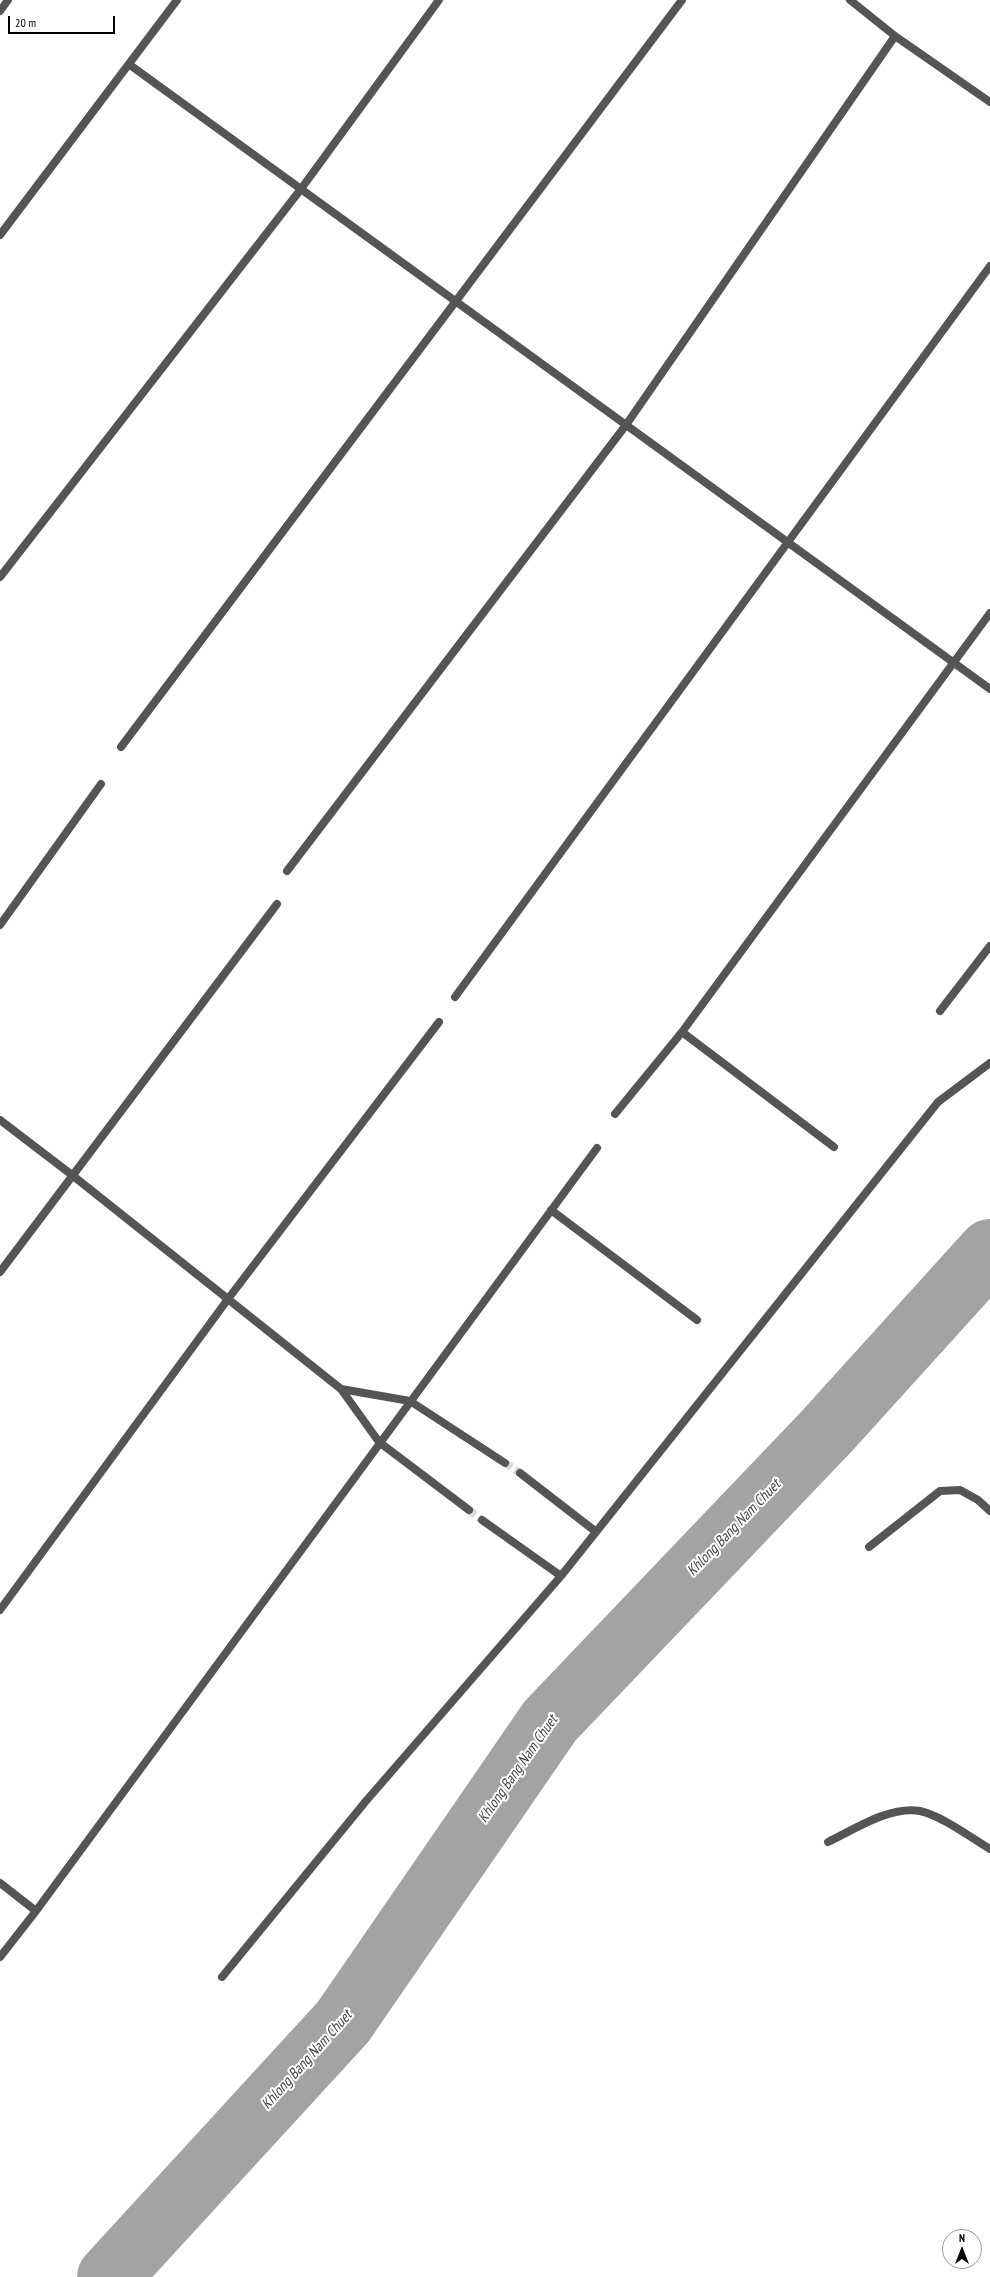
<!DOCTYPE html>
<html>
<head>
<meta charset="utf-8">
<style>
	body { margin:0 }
	#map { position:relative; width:990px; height:2277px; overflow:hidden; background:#fff; font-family:"PT Sans Narrow",sans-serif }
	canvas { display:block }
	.north { position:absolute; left:942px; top:2229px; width:40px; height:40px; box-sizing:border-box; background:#fff; border:1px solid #999; border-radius:50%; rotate:0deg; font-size:11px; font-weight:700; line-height:16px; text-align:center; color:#000 }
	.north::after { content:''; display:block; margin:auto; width:14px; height:18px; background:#000; clip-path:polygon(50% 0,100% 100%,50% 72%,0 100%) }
	.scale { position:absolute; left:8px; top:16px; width:107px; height:18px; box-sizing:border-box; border:2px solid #000; border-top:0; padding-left:5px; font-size:12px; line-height:14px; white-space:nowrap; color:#000; -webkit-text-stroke:3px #fff; paint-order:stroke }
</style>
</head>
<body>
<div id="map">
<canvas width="990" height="2277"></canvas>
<div class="north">N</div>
<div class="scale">20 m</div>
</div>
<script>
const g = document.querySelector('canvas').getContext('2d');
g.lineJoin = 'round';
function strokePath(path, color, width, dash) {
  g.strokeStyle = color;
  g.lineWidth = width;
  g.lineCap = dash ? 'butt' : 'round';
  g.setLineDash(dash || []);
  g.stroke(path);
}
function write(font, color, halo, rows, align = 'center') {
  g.font = font + ' "PT Sans Narrow",sans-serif';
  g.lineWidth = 4;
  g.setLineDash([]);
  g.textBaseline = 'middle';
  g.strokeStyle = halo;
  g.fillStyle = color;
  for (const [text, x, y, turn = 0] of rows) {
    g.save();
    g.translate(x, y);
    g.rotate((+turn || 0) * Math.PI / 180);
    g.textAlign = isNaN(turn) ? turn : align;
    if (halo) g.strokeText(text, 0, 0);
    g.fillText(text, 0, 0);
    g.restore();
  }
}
const river = new Path2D(`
	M109,2277L343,2022L550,1721L827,1431L990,1251`);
const streetTunnel = new Path2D(`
	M505,1463L520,1473
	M469,1510L482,1520`);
const lane = new Path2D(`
	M0,11L8,0
	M869,1547L940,1491L960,1490L978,1500L990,1511
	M828,1842C855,1829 889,1806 920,1811C942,1816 970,1837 990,1849`);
const street = new Path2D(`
	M850,0L895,36L990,102
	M130,65L990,689
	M0,235L177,0
	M0,577L301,189L439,0
	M121,747L682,0
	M287,871L626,425L895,36
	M0,925L101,784
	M455,997L990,266
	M940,1011L990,946
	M682,1032L834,1147
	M615,1114L682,1032L990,613
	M0,1120L72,1175L341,1389L379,1442L469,1510
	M551,1210L697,1320
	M0,1272L277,904
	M341,1389L410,1401L505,1463
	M520,1473L595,1531
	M482,1520L561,1576
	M0,1610L228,1299L439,1022
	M0,1883L36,1911
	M0,1957L36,1911L597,1148
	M222,1977L366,1801L561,1576L938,1102L990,1063`);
const waterNames = [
	["Khlong Bang Nam Chuet",734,1528,-46],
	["Khlong Bang Nam Chuet",518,1769,-55],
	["Khlong Bang Nam Chuet",307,2060,-48]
];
strokePath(river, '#a3a3a3', 64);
strokePath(streetTunnel, '#d9d9d9', 8, [8, 4]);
strokePath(lane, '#555', 8);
strokePath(street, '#555', 8);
write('italic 15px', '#444', '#fff', waterNames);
</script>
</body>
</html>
